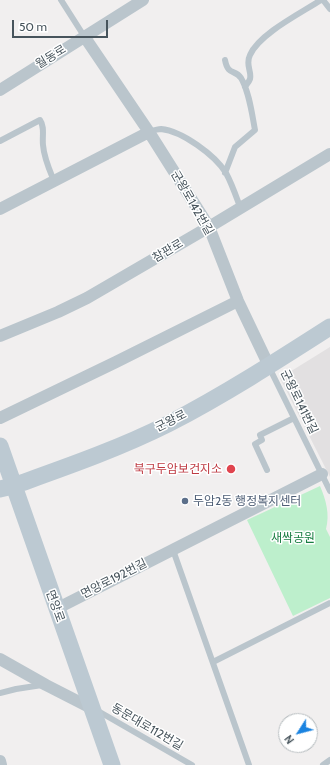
<!DOCTYPE html>
<html>
<head>
<meta charset="utf-8">
<style>
	body { margin:0 }
	#map { position:relative; width:330px; height:765px; overflow:hidden; background:#f1efef; font-family:Cabin,sans-serif }
	canvas { display:block }
	.north { position:absolute; left:278px; top:713px; width:40px; height:40px; box-sizing:border-box; background:#fff; border:1px solid #b5bbbe; border-radius:50%; rotate:234deg; font-size:11px; font-weight:700; line-height:16px; text-align:center; color:#47545c }
	.north::after { content:''; display:block; margin:auto; width:14px; height:18px; background:#1a83e0; clip-path:polygon(50% 0,100% 100%,50% 72%,0 100%) }
	.scale { position:absolute; left:12px; top:20px; width:96px; height:18px; box-sizing:border-box; border:2px solid #47545c; border-top:0; padding-left:5px; font-size:12px; line-height:14px; white-space:nowrap; color:#47545c; -webkit-text-stroke:3px #fff; paint-order:stroke }
</style>
</head>
<body>
<div id="map">
<canvas width="330" height="765"></canvas>
<div class="north">N</div>
<div class="scale">50 m</div>
</div>
<script>
const g = document.querySelector('canvas').getContext('2d');
g.lineJoin = 'round';
function paint(path, color) {
  g.fillStyle = color;
  g.fill(path, 'evenodd');
}
function strokePath(path, color, width, dash) {
  g.strokeStyle = color;
  g.lineWidth = width;
  g.lineCap = dash ? 'butt' : 'round';
  g.setLineDash(dash || []);
  g.stroke(path);
}
function write(font, color, halo, rows, align = 'center') {
  g.font = font + ' Cabin,"Noto Sans KR",sans-serif';
  g.lineWidth = 3;
  g.setLineDash([]);
  g.textBaseline = 'middle';
  g.strokeStyle = halo;
  g.fillStyle = color;
  for (const [text, x, y, turn = 0] of rows) {
    g.save();
    g.translate(x, y);
    g.rotate((+turn || 0) * Math.PI / 180);
    g.textAlign = isNaN(turn) ? turn : align;
    if (halo) g.strokeText(text, 0, 0);
    g.fillText(text, 0, 0);
    g.restore();
  }
}
const education = new Path2D(`
	M330,347V477L280,378Z`);
const green = new Path2D(`
	M320,486C326,500 330,514 326,529L330,537V598L293,616L247,520Z`);
const service = new Path2D(`
	M61,0L84,36
	M323,0L330,9
	M225,60C228,76 235,69 241,78C249,91 252,114 255,130L235,147L225,173
	M245,87C246,85 249,82 250,79C252,71 245,65 250,55C259,34 301,13 321,0
	M149,132C152,131 157,129 161,129C182,131 215,155 226,173C232,184 236,196 240,207
	M0,141L40,120C45,127 42,136 43,145C44,158 49,169 54,181
	M269,367L330,491
	M267,470L255,444L262,440L260,435L294,418
	M173,550L249,765
	M213,662L330,603
	M0,693L16,689L42,685
	M98,711L192,765
	M323,765L330,760`);
const minor = new Path2D(`
	M84,36L149,132L209,227L238,301L269,366
	M0,90L143,0
	M0,209L149,132
	M0,336L58,312L87,298L209,227L330,154
	M0,418L116,362L238,301
	M56,609L322,474
	M0,659L46,685L91,708
	M0,761L1,765`);
const secondary = new Path2D(`
	M0,446L112,765
	M0,489L13,486C66,467 118,449 168,424C224,395 277,361 330,327`);
const markers = [
	[231,469,5,"#e0444e"],
	[185,501,4,"#5c6f8a"]
];
const streetNames = [
	["월동로",51,57,-32],
	["군왕로142번길",192,203,60],
	["참판로",168,251,-31],
	["군왕로141번길",299,402,64],
	["군왕로",171,421,-27],
	["면앙로192번길",114,579,-27],
	["면앙로",55,606,70],
	["동문대로112번길",147,727,30]
];
const healthNames = [
	["북구두암보건지소",222,469]
];
const serviceNames = [
	["두암2동 행정복지센터",193,501]
];
const parkNames = [
	["새싹공원",293,538]
];
paint(education, '#e2e0e1');
paint(green, '#bdefcc');
strokePath(service, '#bac5cc', 6);
strokePath(minor, '#bac5cc', 12);
strokePath(secondary, '#bcc9d2', 17);
for (const [x, y, r, color] of markers) {
  const dot = new Path2D();
  dot.arc(x, y, r, 0, 2 * Math.PI);
  g.fillStyle = color;
  g.fill(dot);
  strokePath(dot, '#fff', 1.5);
}
write('12px', '#47545c', '#fff', streetNames);
write('12px', '#be3a42', '#fff', healthNames, 'right');
write('12px', '#4e5e75', '#fff', serviceNames, 'left');
write('12px', '#187d41', '#fff', parkNames);
</script>
</body>
</html>
